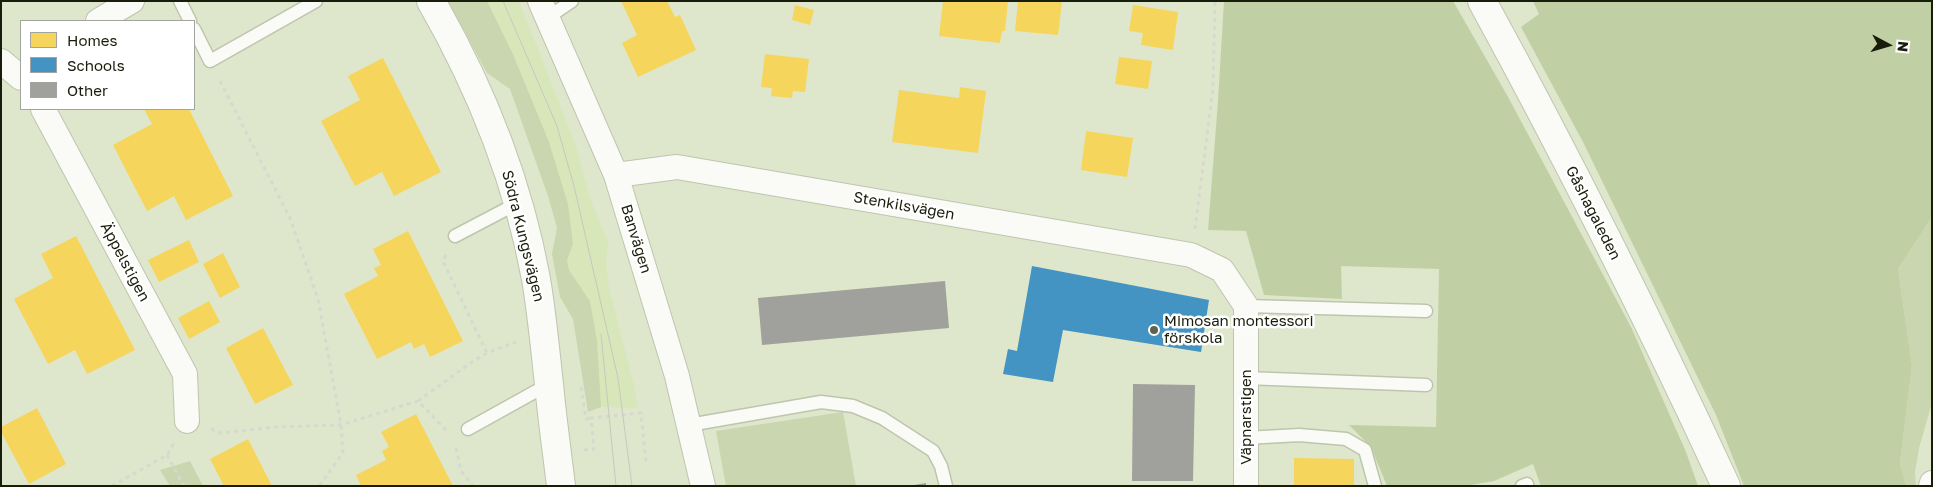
<!DOCTYPE html>
<html>
<head>
<meta charset="utf-8">
<style>
	body { margin:0 }
	#map { position:relative; width:1933px; height:487px; overflow:hidden; background:#dee7cb; font-family:"Golos Text",sans-serif }
	canvas { display:block }
	.frame { position:absolute; inset:0; border:2px solid #171d0a; pointer-events:none }
	.legend { position:absolute; left:20px; top:20px; width:175px; height:90px; box-sizing:border-box; background:#fff; border:1px solid #a2a59d; margin:0; padding:6px 9px; list-style:none; font-size:15px; color:#171d0a }
	.legend li { display:flex; align-items:center; gap:10px; height:25px }
	.legend b { width:25px; border:1px solid #a2a59d }
	.north { position:absolute; left:1863px; top:20px; width:50px; height:50px; -webkit-text-stroke:4px #fff; paint-order:stroke; rotate:96deg; font-size:14px; font-weight:700; line-height:20px; text-align:center; color:#171d0a }
	.north::after { content:''; display:block; margin:auto; width:18px; height:22px; background:#171d0a; clip-path:polygon(50% 0,100% 100%,50% 72%,0 100%) }
</style>
</head>
<body>
<div id="map">
<canvas width="1933" height="487"></canvas>
<div class="frame"></div>
<ul class="legend">
<li><b style="height:14px;background:#f6d55c"></b>Homes</li>
<li><b style="height:14px;background:#4393c3"></b>Schools</li>
<li><b style="height:14px;background:#a0a09c"></b>Other</li>
</ul>
<div class="north">N</div>
</div>
<script>
const g = document.querySelector('canvas').getContext('2d');
g.lineJoin = 'round';
function paint(path, color) {
  g.fillStyle = color;
  g.fill(path, 'evenodd');
}
function strokePath(path, color, width, dash) {
  g.strokeStyle = color;
  g.lineWidth = width;
  g.lineCap = dash ? 'butt' : 'round';
  g.setLineDash(dash || []);
  g.stroke(path);
}
function write(font, color, halo, rows, align = 'center') {
  g.font = font + ' "Golos Text",sans-serif';
  g.lineWidth = 5;
  g.setLineDash([]);
  g.textBaseline = 'middle';
  g.strokeStyle = halo;
  g.fillStyle = color;
  for (const [text, x, y, turn = 0] of rows) {
    g.save();
    g.translate(x, y);
    g.rotate((+turn || 0) * Math.PI / 180);
    g.textAlign = isNaN(turn) ? turn : align;
    if (halo) g.strokeText(text, 0, 0);
    g.fillText(text, 0, 0);
    g.restore();
  }
}
const built = new Path2D(`
	M487,1H519L575,143L591,201L608,242L606,263L609,287L635,390L638,408L600,407L590,301L569,270L567,260L573,244L568,204L549,142L512,52Z`);
const green = new Path2D(`
	M448,1H487L512,52L549,142L568,204L573,244L567,260L569,270L590,301L597,341L601,407L588,412L573,319L560,297L552,254L557,228L548,196L510,89L487,73Z
	M1932,217V403L1919,448L1915,472L1916,486H1906L1900,463L1912,365L1898,269Z
	M843,412L856,486H726L716,431Z
	M190,461L203,486H170L160,470Z`);
const forest = new Path2D(`
	M1224,1H1453L1507,95L1631,327L1686,452L1698,486H1541L1533,464L1494,481L1465,486H1387L1371,447L1349,425L1436,427L1439,269L1341,266L1342,299L1264,295L1246,231L1208,230L1218,101Z
	M1533,1H1932V217L1898,269L1912,365L1900,463L1906,486H1744L1716,415L1583,142L1521,27L1539,14Z`);
const homes = new Path2D(`
	M621,1H667L675,17L680,15L696,50L638,77L622,43L637,35Z
	M943,1H1008L1005,31H1002L1000,43L939,36Z
	M1018,1H1062L1058,35L1015,31Z
	M795,5L814,10L810,25L792,20Z
	M1133,5L1178,12L1173,50L1141,45L1143,33L1129,31Z
	M765,54L809,59L805,92L793,91L792,98L771,96L772,88L761,87Z
	M1119,57L1152,61L1148,89L1115,84Z
	M383,58L441,172L394,196L382,172L355,186L321,121L360,100L348,76Z
	M960,87L986,91L978,153L892,142L899,90L959,98Z
	M144,109H189L233,196L186,220L174,196L147,211L113,145L152,124Z
	M1086,131L1133,138L1127,177L1081,170Z
	M408,231L463,341L430,357L424,344L414,349L411,342L377,359L344,294L378,276L374,268L381,265L373,249Z
	M76,236L135,350L87,374L75,350L48,364L14,299L53,278L41,254Z
	M189,240L199,262L159,282L148,260Z
	M223,253L240,287L220,298L203,264Z
	M209,301L220,322L189,339L178,318Z
	M263,328L293,385L255,404L226,348Z
	M37,408L66,464L29,484L1,432V427Z
	M416,414L453,486H361L356,475L386,460L382,451L389,447L381,432Z
	M248,439L272,486H224L210,459Z
	M1294,458L1354,459V486H1294Z`);
const schools = new Path2D(`
	M1032,266L1209,300L1201,352L1063,330L1053,382L1003,374L1008,349L1017,351Z`);
const building = new Path2D(`
	M945,281L949,328L762,345L758,298Z
	M1133,384L1195,385L1193,481H1132Z
	M926,483V486H914V485Z`);
const path = new Path2D(`
	M220,81L290,218L318,299L341,425L343,453L319,486
	M1195,229L1213,89L1215,1
	M446,255L443,261L487,353
	M581,387L586,419L591,418
	M418,401L472,362L487,353L516,342
	M211,429L221,433L275,427L341,425L418,401L446,430
	M456,448L461,471L473,486
	M584,450L594,449L591,418L641,413L646,462
	M167,455L184,486
	M112,486L167,455L174,443`);
const lane = new Path2D(`
	M180,1L190,21
	M547,18L572,1
	M194,29L210,61L316,1
	M455,236L518,203
	M1246,306L1426,311
	M1246,378L1426,385
	M689,425L821,402L853,406L882,418L933,451L941,466L946,486
	M468,429L549,384
	M1246,438L1299,435L1346,439L1365,450L1375,486
	M1522,486L1527,484`);
const street = new Path2D(`
	M540,1L616,175L677,376L703,486
	M98,21L132,1
	M1,61L21,78
	M43,109L185,374L187,421
	M616,175L677,167L1191,255L1222,270L1246,306V486
	M1931,486L1932,483`);
const secondary = new Path2D(`
	M431,1C481,88 518,181 536,279C542,314 545,349 549,384C552,418 557,452 561,486
	M1482,1C1569,160 1650,322 1726,486`);
const tram = new Path2D(`
	M503,1L557,126L574,186L618,378L632,486
	M601,334L616,486`);
const markers = [
	[1154,330,5,"#5d644e"]
];
const streetNames = [
	["Stenkilsvägen",904,206,10],
	["Gåshagaleden",1593,213,63],
	["Södra Kungsvägen",523,236,76],
	["Banvägen",636,239,73],
	["Äppelstigen",125,262,62],
	["Väpnarstigen",1246,417,-90]
];
const poiNames = [
	["Mimosan montessori",1164,321],
	["förskola",1164,338]
];
paint(built, '#d8e7ba');
paint(green, '#c9d6af');
paint(forest, '#c1d0a4');
paint(homes, '#f6d55c');
paint(schools, '#4393c3');
paint(building, '#a0a09c');
strokePath(lane, '#bec5af', 15);
strokePath(street, '#bec5af', 26);
strokePath(secondary, '#bec5af', 30);
strokePath(path, '#d6d9cf', 3, [4, 4]);
strokePath(lane, '#fafbf7', 12);
strokePath(street, '#fafbf7', 24);
strokePath(secondary, '#fafbf7', 28);
strokePath(tram, '#c6c8c1', 1);
for (const [x, y, r, color] of markers) {
  const dot = new Path2D();
  dot.arc(x, y, r, 0, 2 * Math.PI);
  g.fillStyle = color;
  g.fill(dot);
  strokePath(dot, '#fff', 2);
}
write('15px', '#171d0a', '#fff', streetNames);
write('15px', '#171d0a', '#fff', poiNames, 'left');
</script>
</body>
</html>
